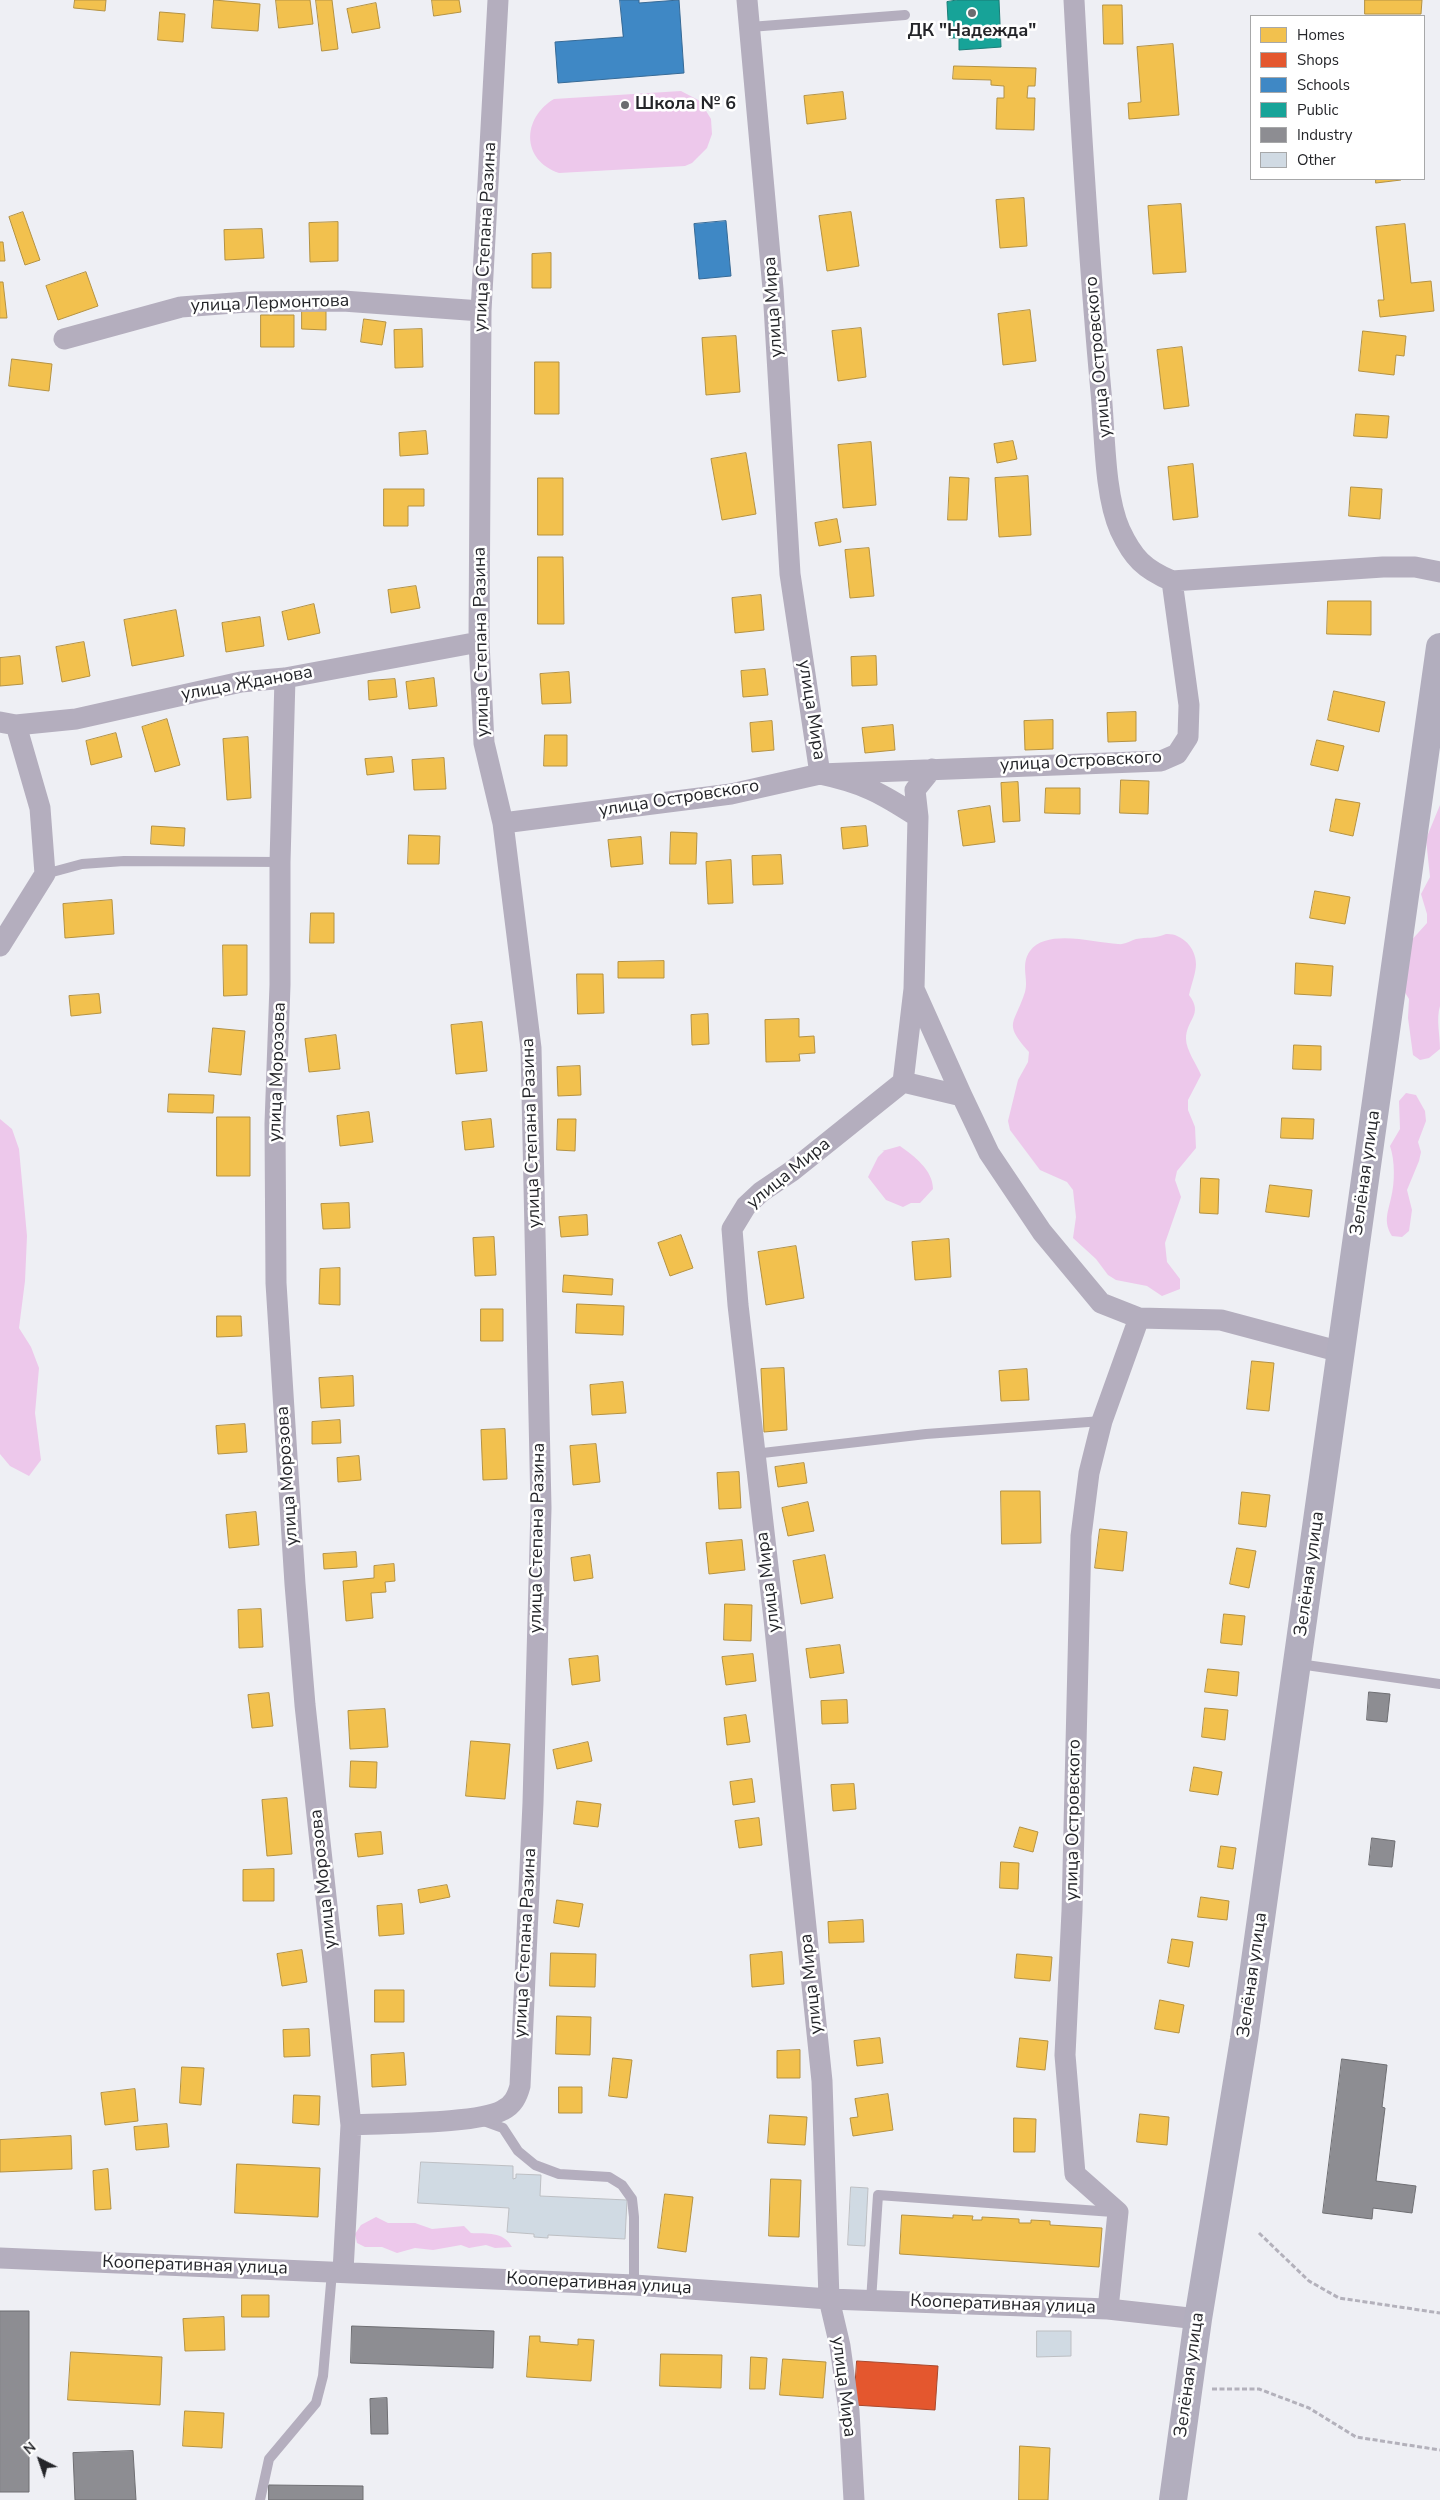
<!DOCTYPE html>
<html>
<head>
<meta charset="utf-8">
<style>
	body { margin:0 }
	#map { position:relative; width:1440px; height:2500px; overflow:hidden; background:#eeeff4; font-family:"Nunito Sans",sans-serif }
	canvas { display:block }
	.legend { position:absolute; left:1250px; top:15px; width:175px; height:165px; box-sizing:border-box; background:#fff; border:1px solid #a7a8a9; margin:0; padding:6px 9px; list-style:none; font-size:15px; color:#242529 }
	.legend li { display:flex; align-items:center; gap:10px; height:25px }
	.legend b { width:25px; border:1px solid #a7a8a9 }
	.north { position:absolute; left:15px; top:2435px; width:50px; height:50px; -webkit-text-stroke:4px #fff; paint-order:stroke; rotate:319deg; font-size:14px; font-weight:700; line-height:20px; text-align:center; color:#242529 }
	.north::after { content:''; display:block; margin:auto; width:18px; height:22px; background:#242529; clip-path:polygon(50% 0,100% 100%,50% 72%,0 100%) }
</style>
</head>
<body>
<div id="map">
<canvas width="1440" height="2500"></canvas>
<ul class="legend">
<li><b style="height:14px;background:#f2c14e"></b>Homes</li>
<li><b style="height:14px;background:#e4572e"></b>Shops</li>
<li><b style="height:14px;background:#3f88c5"></b>Schools</li>
<li><b style="height:14px;background:#17a398"></b>Public</li>
<li><b style="height:14px;background:#8d8d92"></b>Industry</li>
<li><b style="height:14px;background:#d0dae3"></b>Other</li>
</ul>
<div class="north">N</div>
</div>
<script>
const g = document.querySelector('canvas').getContext('2d');
g.lineJoin = 'round';
function paint(path, color) {
  g.fillStyle = color;
  g.fill(path, 'evenodd');
}
function strokePath(path, color, width, dash) {
  g.strokeStyle = color;
  g.lineWidth = width;
  g.lineCap = dash ? 'butt' : 'round';
  g.setLineDash(dash || []);
  g.stroke(path);
}
function write(font, color, halo, rows, align = 'center') {
  g.font = font + ' "Nunito Sans",sans-serif';
  g.lineWidth = 5;
  g.setLineDash([]);
  g.textBaseline = 'middle';
  g.strokeStyle = halo;
  g.fillStyle = color;
  for (const [text, x, y, turn = 0] of rows) {
    g.save();
    g.translate(x, y);
    g.rotate((+turn || 0) * Math.PI / 180);
    g.textAlign = isNaN(turn) ? turn : align;
    if (halo) g.strokeText(text, 0, 0);
    g.fillText(text, 0, 0);
    g.restore();
  }
}
const green = new Path2D(`
	M681,91L700,101L711,119L712,134L707,148L692,163L685,166L559,173C521,160 522,118 554,99Z
	M1440,805V1006C1436,1019 1440,1035 1440,1049L1429,1058L1420,1060L1413,1055L1408,1018L1409,999L1404,991L1409,943L1427,923V914L1421,894L1430,877L1426,839Z
	M1166,934C1181,933 1196,947 1196,964C1196,973 1191,985 1189,995C1204,1015 1186,1019 1186,1039C1186,1050 1197,1065 1201,1075L1188,1100V1110L1195,1127L1196,1148L1177,1171L1175,1180L1181,1197L1165,1243L1167,1262L1180,1279V1289L1162,1296L1147,1286L1116,1280L1108,1275L1096,1259L1073,1238L1076,1217L1073,1190L1067,1182L1040,1170L1010,1130L1008,1121L1018,1080L1028,1062L1029,1052C1003,1022 1014,1026 1025,992C1029,979 1020,965 1030,951C1047,928 1095,943 1118,944C1124,945 1130,941 1136,939C1147,937 1155,939 1166,934Z
	M1406,1093L1416,1095L1425,1111L1426,1121L1418,1142L1421,1152L1419,1161L1407,1190L1412,1210L1409,1231L1402,1237L1392,1236C1383,1222 1388,1212 1391,1198C1395,1183 1395,1160 1390,1146L1400,1129L1399,1101Z
	M0,1119L12,1129L19,1149L27,1236L25,1281L19,1328L31,1347L39,1368L35,1413L41,1460L29,1476L10,1466L0,1454Z
	M900,1146C914,1156 933,1170 933,1189L920,1203H911L903,1207L886,1200L868,1177L878,1157L884,1151H882Z
	M376,2217L388,2223H415L432,2229L464,2226L471,2233C487,2234 503,2231 512,2247L495,2248L486,2245L469,2248L461,2245L433,2250L415,2248L397,2253L382,2247H365L357,2243L355,2234L361,2225Z`);
const homes = new Path2D(`
	M75,0H106L105,11L74,8Z
	M214,0L260,4L258,31L212,28Z
	M276,0H310L313,24L279,28Z
	M316,0H332L338,49L322,51Z
	M432,0H459L461,12L434,16Z
	M1365,0H1422L1421,14H1365Z
	M376,3L380,28L352,33L347,9Z
	M1103,5H1122L1123,44H1104Z
	M160,12L185,14L183,42L158,40Z
	M1173,44L1179,115L1129,119L1128,103L1141,102L1137,47Z
	M954,66L1036,68L1035,86H1028L1027,98H1035L1034,130L996,129L997,98H1004V86L991,85V80L953,79Z
	M843,92L846,119L807,124L804,96Z
	M1376,179H1401V180L1376,183Z
	M1024,198L1027,246L1000,248L996,200Z
	M1181,204L1186,272L1153,274L1148,206Z
	M23,212L40,260L25,265L9,217Z
	M851,212L859,266L827,271L819,216Z
	M338,222V261L310,262L309,223Z
	M1405,224L1411,283L1431,281L1434,311L1380,317L1378,300H1384L1376,227Z
	M262,229L264,258L225,260L224,230Z
	M0,242H3L5,261H0Z
	M551,253V288H532V254Z
	M86,272L98,306L58,320L46,286Z
	M0,282H3L7,318H0Z
	M302,310L326,311V330L302,329Z
	M1030,310L1036,361L1003,365L998,314Z
	M261,315H294V347H261Z
	M364,319L386,322L382,345L361,342Z
	M861,328L866,377L838,381L832,331Z
	M422,329L423,367L395,368L394,330Z
	M1363,331L1406,336L1404,356L1396,355L1394,375L1359,371Z
	M736,336L740,392L706,395L702,338Z
	M1182,347L1189,406L1164,409L1157,350Z
	M12,359L52,364L49,391L9,386Z
	M535,362H559V414H535Z
	M1356,414L1389,416L1387,438L1354,436Z
	M426,431L428,454L400,456L399,433Z
	M1013,441L1017,459L997,463L994,444Z
	M871,442L876,505L843,508L838,445Z
	M746,453L756,514L722,520L711,459Z
	M1193,464L1198,517L1173,520L1168,467Z
	M1028,476L1031,535L999,537L995,478Z
	M950,477L969,478L967,520H948Z
	M538,478H563V535H538Z
	M1351,487L1382,489L1380,519L1349,516Z
	M384,489H424V506H408V526H384Z
	M837,519L841,542L819,546L815,523Z
	M869,548L874,596L850,598L845,550Z
	M538,557H563L564,624H538Z
	M416,586L420,608L391,613L388,590Z
	M761,595L764,630L735,633L732,598Z
	M1328,601H1371V635L1327,634Z
	M314,604L320,633L288,640L282,612Z
	M176,610L184,656L132,666L124,620Z
	M260,617L264,646L226,652L222,623Z
	M84,642L90,676L62,682L56,647Z
	M20,656L23,684L0,686V658Z
	M876,656L877,685L852,686L851,657Z
	M765,669L768,695L743,697L741,671Z
	M569,672L571,703L542,704L540,674Z
	M434,678L437,706L409,709L406,682Z
	M395,679L397,697L369,700L368,681Z
	M1334,691L1385,702L1379,732L1328,720Z
	M1136,712V741L1108,742L1107,713Z
	M167,719L180,765L155,772L142,727Z
	M1053,720V749L1025,750L1024,721Z
	M772,721L774,750L752,752L750,723Z
	M893,725L895,750L865,753L862,728Z
	M116,733L122,757L91,765L86,741Z
	M545,735H567V766H544Z
	M248,737L251,798L227,800L223,739Z
	M1317,740L1344,746L1338,771L1311,765Z
	M392,757L394,772L367,775L365,759Z
	M444,758L446,789L414,790L412,760Z
	M1121,780L1149,781L1148,814L1120,813Z
	M1018,782L1020,821L1003,822L1001,783Z
	M1046,788H1080V814L1045,813Z
	M1336,799L1360,803L1353,836L1330,831Z
	M990,806L995,842L963,846L958,811Z
	M152,826L185,828L184,846L151,844Z
	M866,826L868,846L843,849L841,828Z
	M671,832L697,833L696,864H670Z
	M409,835L440,836L439,864H408Z
	M641,837L643,864L611,867L608,840Z
	M781,855L783,884L753,885L752,856Z
	M731,860L733,903L708,904L706,862Z
	M1315,891L1350,897L1345,924L1310,918Z
	M112,900L114,934L65,938L63,904Z
	M311,913H334V943H310Z
	M223,945H247V995L224,996Z
	M664,961V978H618V962Z
	M1296,963L1333,966L1331,996L1295,994Z
	M577,974H603L604,1013L578,1014Z
	M99,994L101,1013L71,1016L69,996Z
	M708,1014L709,1044L692,1045L691,1015Z
	M799,1019V1037L814,1036L815,1053L799,1054L800,1061L766,1062L765,1020Z
	M482,1022L487,1071L456,1074L451,1025Z
	M213,1028L245,1031L241,1075L209,1072Z
	M336,1035L340,1069L309,1072L305,1039Z
	M1294,1045L1321,1046V1070L1293,1069Z
	M580,1066L581,1095L558,1096L557,1067Z
	M169,1094L214,1095L213,1113L168,1112Z
	M369,1112L373,1142L340,1146L337,1116Z
	M217,1117H250V1176H217Z
	M1282,1118L1314,1119L1313,1139L1281,1138Z
	M491,1119L494,1147L465,1150L462,1122Z
	M558,1119H576L575,1151L557,1150Z
	M1201,1178L1219,1179L1218,1214L1200,1213Z
	M1270,1185L1312,1190L1309,1217L1266,1212Z
	M349,1203L350,1228L323,1229L321,1204Z
	M587,1215L588,1235L561,1237L559,1217Z
	M681,1235L693,1268L670,1276L658,1243Z
	M494,1237L496,1275L475,1276L473,1238Z
	M949,1239L951,1277L915,1280L912,1242Z
	M796,1246L804,1298L766,1305L758,1252Z
	M340,1268V1305L319,1304L320,1269Z
	M564,1275L613,1279L612,1295L563,1292Z
	M577,1304L624,1306L623,1335L576,1333Z
	M481,1309H503V1341H481Z
	M217,1316H241L242,1336L217,1337Z
	M1252,1361L1274,1363L1269,1411L1247,1409Z
	M784,1368L787,1430L764,1432L761,1369Z
	M1027,1369L1029,1400L1001,1401L999,1371Z
	M353,1376L354,1406L321,1408L319,1378Z
	M623,1382L626,1413L592,1415L590,1385Z
	M340,1420L341,1443L312,1444V1422Z
	M245,1424L247,1452L218,1454L216,1426Z
	M505,1429L507,1479L483,1480L481,1430Z
	M596,1444L600,1482L573,1485L570,1446Z
	M359,1456L361,1480L338,1482L337,1458Z
	M804,1463L807,1483L778,1487L775,1467Z
	M739,1472L741,1508L719,1509L717,1473Z
	M1001,1491H1040L1041,1543L1002,1544Z
	M1242,1492L1270,1495L1266,1527L1239,1524Z
	M808,1502L814,1531L788,1536L782,1508Z
	M256,1512L259,1545L229,1548L226,1515Z
	M1100,1529L1127,1532L1123,1571L1095,1568Z
	M742,1540L745,1570L709,1574L706,1543Z
	M1237,1548L1256,1551L1249,1588L1230,1584Z
	M356,1552L357,1567L324,1569L323,1554Z
	M590,1555L593,1578L574,1581L571,1558Z
	M825,1555L833,1598L801,1604L793,1561Z
	M394,1564L395,1581L385,1582L386,1592L371,1593L373,1618L346,1621L343,1581L374,1578V1566Z
	M725,1604L752,1605L751,1641L724,1640Z
	M261,1609L263,1647L239,1648L238,1610Z
	M1224,1614L1245,1616L1242,1645L1221,1643Z
	M840,1645L844,1673L810,1678L806,1649Z
	M753,1654L756,1681L726,1685L722,1657Z
	M598,1656L600,1681L572,1685L569,1659Z
	M1208,1669L1239,1672L1237,1696L1205,1692Z
	M269,1693L273,1726L252,1728L248,1695Z
	M847,1700L848,1723L822,1724L821,1701Z
	M1205,1708L1228,1710L1225,1740L1202,1737Z
	M385,1709L388,1747L350,1749L348,1711Z
	M746,1715L750,1742L727,1745L724,1718Z
	M471,1741L510,1744L505,1799L466,1796Z
	M588,1742L592,1761L557,1769L553,1750Z
	M351,1761L377,1762L376,1788L350,1787Z
	M1194,1767L1222,1772L1218,1795L1190,1791Z
	M752,1779L755,1802L733,1805L730,1782Z
	M854,1784L856,1809L833,1811L831,1785Z
	M287,1798L292,1854L267,1856L262,1800Z
	M577,1801L601,1804L598,1827L574,1824Z
	M759,1818L762,1845L739,1848L735,1821Z
	M1020,1827L1038,1832L1033,1852L1014,1847Z
	M381,1832L383,1854L358,1857L355,1834Z
	M1221,1846L1236,1848L1233,1869L1218,1867Z
	M1001,1862L1019,1863L1018,1889L1000,1888Z
	M274,1869V1901H243V1870Z
	M447,1885L450,1897L420,1903L418,1890Z
	M1201,1897L1229,1901L1227,1920L1198,1917Z
	M557,1900L583,1904L579,1927L554,1923Z
	M402,1904L404,1934L379,1936L377,1906Z
	M863,1920L864,1942L829,1943L828,1922Z
	M1172,1939L1193,1942L1189,1967L1168,1963Z
	M302,1950L307,1982L282,1986L277,1954Z
	M782,1952L784,1984L752,1987L750,1955Z
	M551,1953L596,1954L595,1987L550,1986Z
	M1017,1954L1052,1957L1050,1981L1015,1978Z
	M375,1990H404V2022H375Z
	M1160,2000L1184,2005L1179,2033L1155,2029Z
	M557,2016L591,2017L590,2055L556,2054Z
	M309,2029L310,2056L284,2057L283,2030Z
	M880,2038L883,2063L857,2066L854,2041Z
	M1020,2038L1048,2041L1045,2070L1017,2067Z
	M800,2050V2078H777V2051Z
	M404,2053L406,2085L372,2087L371,2055Z
	M613,2058L632,2060L627,2098L609,2096Z
	M182,2067L204,2068L201,2105L180,2103Z
	M559,2087H582V2113H559Z
	M135,2089L138,2121L105,2125L101,2093Z
	M888,2094L893,2130L853,2136L850,2118L858,2117L855,2099Z
	M294,2095L320,2096L319,2125L293,2123Z
	M1140,2114L1169,2117L1167,2145L1137,2142Z
	M770,2115L807,2117L805,2145L768,2143Z
	M1014,2118L1036,2119L1035,2152H1014Z
	M167,2124L169,2147L136,2150L134,2127Z
	M71,2136L72,2169L0,2172V2140Z
	M237,2164L320,2168L318,2217L235,2213Z
	M108,2169L111,2209L95,2210L93,2171Z
	M771,2179L801,2180L799,2237L769,2236Z
	M665,2194L693,2197L686,2252L658,2248Z
	M902,2215L953,2218V2215L973,2216L972,2220H982V2217L1019,2219V2223H1031V2220L1050,2221V2225L1102,2228L1099,2267L900,2254Z
	M242,2295H269V2317H242Z
	M224,2317L225,2350L185,2351L183,2319Z
	M530,2336H540V2342L578,2345V2339L594,2340L591,2381L527,2377Z
	M71,2352L162,2357L160,2405L68,2400Z
	M661,2354L722,2355L721,2388L660,2386Z
	M751,2357L767,2358L765,2389H750Z
	M783,2359L826,2362L823,2398L780,2395Z
	M185,2411L224,2413L222,2448L183,2446Z
	M1020,2446L1050,2448L1048,2500H1019Z`);
const shops = new Path2D(`
	M857,2361L938,2366L935,2410L854,2405Z`);
const schools = new Path2D(`
	M620,0H639V3L679,0L684,73L558,83L555,42L623,37Z
	M726,221L731,276L699,279L694,224Z`);
const public = new Path2D(`
	M957,0H999L1001,47L959,50V38H949L947,2Z`);
const industry = new Path2D(`
	M1369,1692L1390,1694L1387,1722L1367,1720Z
	M1372,1838L1395,1841L1392,1867L1369,1865Z
	M1342,2059L1387,2065L1382,2107L1385,2108L1376,2181L1416,2186L1412,2213L1373,2208L1372,2219L1323,2213Z
	M0,2311H29V2492H0Z
	M352,2326L494,2331L493,2368L351,2363Z
	M387,2398L388,2434H371L370,2399Z
	M133,2451L136,2500H75L73,2453Z
	M269,2485L363,2486V2500H269Z`);
const building = new Path2D(`
	M421,2162L513,2166V2179L516,2178V2174L541,2175L540,2196L627,2200L625,2239L548,2235V2238L534,2237V2234L507,2232L509,2208L418,2203Z
	M851,2187L868,2188L865,2246L848,2245Z
	M1037,2331H1071V2356L1037,2357Z`);
const path = new Path2D(`
	M1259,2233L1309,2281L1339,2298L1440,2313
	M1212,2389H1259L1309,2408L1356,2437L1440,2450`);
const lane = new Path2D(`
	M750,27L905,15
	M45,874L82,864L124,861L280,862
	M754,1454L926,1434L1102,1421
	M1299,1664L1440,1684
	M481,2120L503,2128L518,2151L535,2165L559,2174L609,2177L622,2185L632,2199L634,2217V2285
	M871,2301L878,2195L1113,2212
	M260,2500L269,2459L316,2403L323,2376L332,2272`);
const street = new Path2D(`
	M747,0L773,289L790,574L820,774C863,783 881,793 918,817L914,989L903,1082L792,1171L761,1192L746,1206L732,1229L738,1305L774,1619L822,2081L829,2299L840,2346L849,2411L854,2500
	M64,339L181,307L247,302L343,301L481,311
	M1172,581L1383,567H1415L1440,572
	M285,678L280,862V985L275,1124L276,1283L295,1584L305,1705L351,2125L343,2271
	M0,722L16,725L76,719L241,682L285,678L479,642
	M918,817L915,790L932,769
	M503,823L731,794L820,774L1161,761L1177,754L1188,737L1189,705L1172,581C1144,569 1133,558 1120,530C1104,494 1105,433 1101,392C1089,262 1081,131 1074,0
	M0,946L45,874L40,808L16,725
	M914,989L962,1096
	M903,1082L962,1096L989,1153L1042,1232L1101,1303L1139,1318L1221,1320L1341,1352
	M351,2125C383,2123 479,2124 503,2110C513,2105 517,2097 520,2086L533,1803L541,1508L531,1048L503,823L484,743L479,642L481,311L498,0
	M0,2258L634,2285L829,2299L1108,2309L1198,2319
	M1108,2309L1118,2212L1075,2174L1065,2055L1072,1911L1081,1536L1089,1473L1102,1421L1139,1318`);
const secondary = new Path2D(`
	M1173,2500L1198,2319L1244,2039L1440,647`);
const markers = [
	[972,13,5,"#6b6c70"],
	[625,105,5,"#6b6c70"]
];
const poiNames = [
	["ДК \"Надежда\"",972,32],
	["Школа № 6",635,105,"left"]
];
const streetNames = [
	["улица Степана Разина",486,237,-87],
	["улица Лермонтова",270,304,-2],
	["улица Мира",774,307,-94],
	["улица Островского",1099,357,-95],
	["улица Степана Разина",482,642,-91],
	["улица Жданова",247,684,-10],
	["улица Мира",811,710,81],
	["улица Островского",1081,762,-3],
	["улица Островского",679,799,-9],
	["улица Морозова",278,1072,-88],
	["улица Степана Разина",532,1133,-92],
	["Зелёная улица",1366,1173,-82],
	["улица Мира",789,1174,-39],
	["улица Морозова",288,1476,-94],
	["улица Степана Разина",538,1538,-89],
	["Зелёная улица",1310,1574,-82],
	["улица Мира",769,1582,-97],
	["улица Островского",1074,1820,-89],
	["улица Морозова",324,1879,-96],
	["улица Степана Разина",526,1943,-87],
	["Зелёная улица",1253,1975,-82],
	["улица Мира",812,1984,-96],
	["Кооперативная улица",195,2266,2],
	["Кооперативная улица",599,2284,3],
	["Кооперативная улица",1003,2305,2],
	["Зелёная улица",1190,2375,-82],
	["улица Мира",843,2387,83]
];
paint(green, '#edc8eb');
paint(homes, '#f2c14e');
strokePath(homes, '#b49243', 1);
paint(shops, '#e4572e');
strokePath(shops, '#aa482c', 1);
paint(schools, '#3f88c5');
strokePath(schools, '#376a96', 1);
paint(public, '#17a398');
strokePath(public, '#1b7d77', 1);
paint(industry, '#8d8d92');
strokePath(industry, '#6e6e72', 1);
paint(building, '#d0dae3');
strokePath(building, '#bdbfc3', 1);
strokePath(path, '#b3b1bb', 3, [5, 2.5]);
strokePath(lane, '#b4aebe', 10);
strokePath(street, '#b4aebe', 21);
strokePath(secondary, '#b2aebe', 28);
for (const [x, y, r, color] of markers) {
  const dot = new Path2D();
  dot.arc(x, y, r, 0, 2 * Math.PI);
  g.fillStyle = color;
  g.fill(dot);
  strokePath(dot, '#fff', 2);
}
write('bold 18px', '#242529', '#fff', poiNames);
write('18px', '#242529', '#fff', streetNames);
</script>
</body>
</html>
